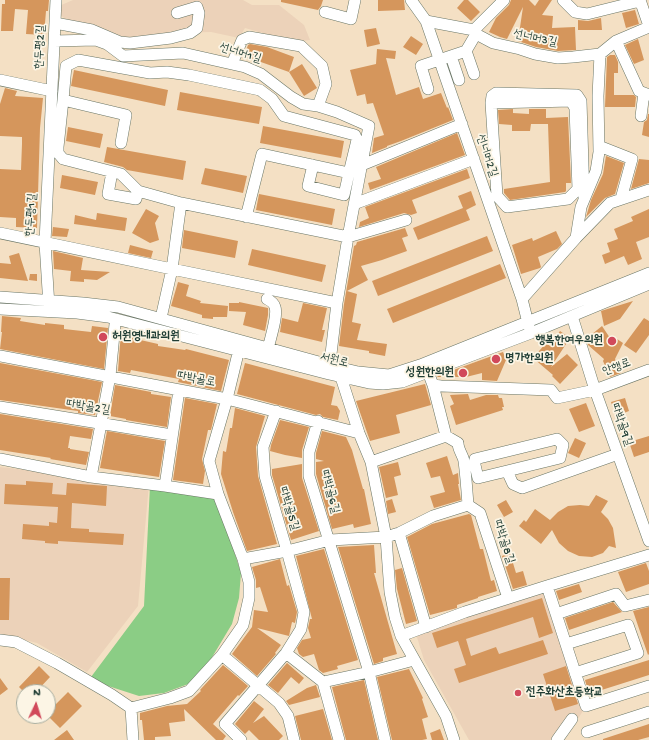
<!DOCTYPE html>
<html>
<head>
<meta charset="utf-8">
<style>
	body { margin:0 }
	#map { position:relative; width:649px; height:740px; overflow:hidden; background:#f4e0c4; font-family:"Gochi Hand",sans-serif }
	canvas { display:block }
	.north { position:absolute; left:16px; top:684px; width:40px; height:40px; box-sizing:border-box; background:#fcf5e5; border:1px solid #a4ab9e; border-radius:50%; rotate:4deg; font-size:11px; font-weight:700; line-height:16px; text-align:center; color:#1f3d34 }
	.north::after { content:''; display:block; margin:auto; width:14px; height:18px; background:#d1495b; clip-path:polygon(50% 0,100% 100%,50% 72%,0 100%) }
</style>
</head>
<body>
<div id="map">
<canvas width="649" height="740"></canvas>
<div class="north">N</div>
</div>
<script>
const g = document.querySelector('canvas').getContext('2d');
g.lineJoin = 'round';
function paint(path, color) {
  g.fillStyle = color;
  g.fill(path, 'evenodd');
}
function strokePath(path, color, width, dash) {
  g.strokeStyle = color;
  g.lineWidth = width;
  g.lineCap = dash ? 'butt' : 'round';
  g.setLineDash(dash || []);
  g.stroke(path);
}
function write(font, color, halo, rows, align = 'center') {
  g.font = font + ' "Gochi Hand","Poor Story",sans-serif';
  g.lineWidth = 3.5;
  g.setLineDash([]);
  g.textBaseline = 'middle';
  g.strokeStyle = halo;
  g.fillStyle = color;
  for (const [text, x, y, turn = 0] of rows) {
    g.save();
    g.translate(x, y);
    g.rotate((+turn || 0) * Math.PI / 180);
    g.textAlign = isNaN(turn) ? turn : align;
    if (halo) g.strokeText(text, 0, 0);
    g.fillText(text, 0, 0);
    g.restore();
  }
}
const built = new Path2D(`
	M73,0H243L252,5H279L304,25L310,40L294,42L245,28L239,38L211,32L178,33L146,38L123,37L81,22L68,21L59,14V6Z
	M0,467L149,484L138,606L87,672L37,643L0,634Z
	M544,591L583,711L564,740H469L424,660L416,634Z`);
const green = new Path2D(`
	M150,486L217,498L241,573L239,598L232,624L211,659L191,683L164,693L139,696L105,685L91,677L144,606Z`);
const building = new Path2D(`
	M5,0H49L48,11H46L44,35L26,34L28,10L15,9L13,31H1L2,4H5Z
	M281,0H323L321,6L318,10L281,2Z
	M378,0H404L405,10L378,11Z
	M464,0H468L480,12L471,21L457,8Z
	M511,0H529L535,6L539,0H552L542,15L553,16L552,28L575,27L576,50L558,51L536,47L518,41L523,7L507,39L500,37L489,32L496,18L509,5Z
	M635,10L639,24L626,28L622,13Z
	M601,18L602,30H578V20L588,21Z
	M376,28L380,44L367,47L364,30Z
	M411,36L423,44L416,55L403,47Z
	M638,39L644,60L634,64L625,45Z
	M250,44L267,47L294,57L289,72L244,56L248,45Z
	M377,49L396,51L395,59L386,58L396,95L419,87L423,99L441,93L447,108L448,107L453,120L401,141L387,146V147L372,153L374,138L384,135L373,103L367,104L365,94L357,96L350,70L376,64Z
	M610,55H615L618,62V73H614V95H634L636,97L635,107H605L607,57Z
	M302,64L317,88L304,96L289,72Z
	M74,70L168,90L165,106L71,86Z
	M5,88L17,91L15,96L43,98L40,128L37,228L16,227V218L0,217V169L21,170L22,144V137L0,136V104Z
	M180,92L262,107L259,124L177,110Z
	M513,109V113L529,114V109H546V118L568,117L571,183H566V191L565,192L510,200L504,193V189L550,182L548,124H531L530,131H512V125L499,124L498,110Z
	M648,114H649V137L642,135L644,122L647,120Z
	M263,126L344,141L341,158L260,143Z
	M68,127L103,134L100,148L66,141Z
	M457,133L465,155L370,190L368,183L381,179L376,167Z
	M107,147L186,161L183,180L127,170L123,167L104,162Z
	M606,156L624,163L615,194L605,198L586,217L591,200L603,174Z
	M639,159L649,160V183L631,189Z
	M205,168L247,176L243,193L201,184Z
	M467,169L470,178L412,200L417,213L411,215L404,213L359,227L360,222L369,218L365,207Z
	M62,175L98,182L95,195L60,188Z
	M471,191L476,205L466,210L470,220L418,240L413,228L463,208L458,196Z
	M259,194L335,209L332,225L256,210Z
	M146,209L159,216L155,223L159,240L150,243L132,233Z
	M649,209V237L636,242L642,259L628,265L624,256L605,264L602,255L610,252L607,243L618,239L614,229L633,221L631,217Z
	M97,213L127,218L125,231L74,224L75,215L96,220Z
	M53,227L69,229L67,237L52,236Z
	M405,228L408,236L402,238L407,251L382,260L361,266L368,280L347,291L357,294L352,322L361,324L357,340L387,344L385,356L369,353V351L339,346L344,304L354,246L356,245L357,242Z
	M184,230L238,241L235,258L182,248Z
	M556,231L562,244L557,249L538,257L541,267L540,268L521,274L512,245L532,238L533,241Z
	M487,236L493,251L378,296L372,281Z
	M130,245L153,251L151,258L128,253Z
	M252,249L326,265L322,282L248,265Z
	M53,251L83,258L81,270L110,272L97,280L84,279V282L70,281L71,271L54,269Z
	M19,253L28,281L0,278V263L11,264L9,256Z
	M500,264L506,278L393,323L387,309Z
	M30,274H37V281L29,280Z
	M178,282L189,285L186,296L201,301L200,303L228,306L227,317H213V319L202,318V315L182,309L171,306Z
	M633,301L620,319L604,326L601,311Z
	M239,302L268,308V315L265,331L243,325L246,312L229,311V303H239Z
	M303,303L327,308L322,330H325L322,342L280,332L282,318L298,322Z
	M2,316L21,318L20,321L45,325V323L64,325V329L91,332L92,326L108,328L104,369L0,349L2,332H1Z
	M644,318L649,321V335L636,353L624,345Z
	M602,326L614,344L617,339L623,343L615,359L621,373L610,377L603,361L604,359L588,345L586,339Z
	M560,331L570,338L551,367L567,354L578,365L560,384L552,376L553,375L533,358L546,343L550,346Z
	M121,332L137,335L136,339L158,344V346L185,350L186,349L229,360L221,391L178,382L179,379L131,370L130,373L118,371Z
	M503,352L506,360L497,381L482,380V373L466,377H438L437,376Z
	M0,363L102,382L95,415L78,413V411L0,400Z
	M245,363L335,387L331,405L337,406L340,411L338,420L323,417L320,414L316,415L237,394Z
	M425,384L431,405L396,415L400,433L370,441L356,401Z
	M115,385L151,392V394L171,397L167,427L126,420V419L110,416Z
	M468,394L470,400L486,395H498L499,398H502L504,407H502L503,410L456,425L450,406L454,404L450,395Z
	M185,398L217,404L211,430H208L202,459L205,471L203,484L173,480Z
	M625,398L629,411L616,416L611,402Z
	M586,403L595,426L579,432L569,409Z
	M235,408L265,416L256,447L258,476L277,544L247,551L233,512L221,474L223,451L226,452L230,428H232Z
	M0,414L93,429L91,439L70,436L68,448H70V449L89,452L86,465L50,459L51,458L0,450Z
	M280,420L309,427L302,450V458L285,455L270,451L271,445Z
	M107,431L165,441L159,477L100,468Z
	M322,431L346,437L352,450L363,489H364L371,524L354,528L353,524L332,529L316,474V462L324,461L316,459V453Z
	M649,436V452L634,457L629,442Z
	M575,438L586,443L579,458L568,453Z
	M447,456L453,475L458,473L459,484H458L461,500L434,508L430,496L445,492L440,476L431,478L426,463Z
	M398,462L401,475L394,477L398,495L386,498L379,467Z
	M302,464V478L319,531L291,540L272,475V469Z
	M26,481L53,483L52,494L66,495L67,483L107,486L106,506L72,503L71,528L89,529V532L124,534L123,545L58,541V544L45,543V541L22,539L23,524L49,526V522L57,523L58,507L4,504L5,484L26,485Z
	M596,495L608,501L601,512L608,519L613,528L616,548L609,546L603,553L592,557L579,556L568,551L559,543L552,530L541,544L519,526L524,520L526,522L535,509L550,520L558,512L568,506L580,505L589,506Z
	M392,499L396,512L388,514L386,501Z
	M506,500L513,512L504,517L497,505Z
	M469,514L471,515L480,549H483L491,581L494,580L497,591L478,597V598L457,605V608L430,615L407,537L432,524Z
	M374,545L376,573H374L397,654L383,658V661L374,664L338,547Z
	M324,549L358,660L337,666L338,669L323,673L319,670L314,654L303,657L299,654L297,648L302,640L311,638L308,628L310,619H312L296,556Z
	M510,553L516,573L523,571L527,585L513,589L502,556Z
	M280,559L287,586L289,585L297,612L295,623L292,622L289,636L257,628L281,645L275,653L276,654L257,676L232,654L252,627L254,610L268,612L260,587L256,588V580L252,567Z
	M646,563L649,571V584L626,592L618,572Z
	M402,568L417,621L406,624L397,589L395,570Z
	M0,578H10L9,620H0Z
	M579,584L582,592L559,600L556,591Z
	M542,598L553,633L539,638L533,617L466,639L471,656L496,647L499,654L543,640L548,654L459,683L454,669L466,665L458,641L437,648L432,633Z
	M613,602L622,612L569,630L565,618Z
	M649,607V654L648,655L633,611Z
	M649,660V675L589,694L585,680Z
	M287,663L304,678L299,684L291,677L278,693L268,685Z
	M223,665L248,686L239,696L238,695L213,724L226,736L223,740H216L184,709L185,721L169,723L171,736L155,737V740H144L142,720H140V713L167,706L187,704L201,691L200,690Z
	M39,666L50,677L36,692H24L19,687Z
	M566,666L578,704L555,711L543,674Z
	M409,669L423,698L422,699L428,717L422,719L427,739L422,740H392L377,677Z
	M0,678L8,689L0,695Z
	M364,680L378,740H346L332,687Z
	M316,685L320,697L289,705L286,701L307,688Z
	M68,692L82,706L60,728L48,716V698L55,705Z
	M254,701L264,709L253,723L264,716L283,736L279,740H259L249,730L245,734L235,724Z
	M323,709L332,740H301L295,716Z
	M649,724V737L638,740H603V739Z
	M440,729L444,740H432L430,733Z
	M67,730L74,740H54Z`);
const minor = new Path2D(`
	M411,0L426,21L522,299L529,327
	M563,0L575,12L587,14L640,1
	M640,0L649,26
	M325,12L351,19L355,0
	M426,21L474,30L504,0
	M55,23L92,30L120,42L130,43L171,38L190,33L197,28L199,13L197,7L177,13
	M474,30L476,34L493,43L520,49L535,54L558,58L573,57L600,54L616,41L649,27
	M54,41L96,40L107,44L123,56L183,53L245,67L261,74L291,97L303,104L318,106L337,112L369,126L348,237L337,303L329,371
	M616,41L639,91L649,95
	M466,51L474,74
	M451,56L459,80
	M232,64L242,40L249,37L301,46L322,66L326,84L318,106
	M0,80L52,91
	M428,89L421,66L466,51L476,34
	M63,100L66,66L78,60L150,73L167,72L189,75L260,90L272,99L284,116L355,135L357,140L349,173L262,154L246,217
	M491,103L571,101L575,108L578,189L568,199L507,207L497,196L491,103L492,96L496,93L577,95L581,101L584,198
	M641,116L644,93
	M121,143L126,115L63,100L58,147V153L63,159L121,174L138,191L181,203
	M599,146L632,159L621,199
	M313,165L308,186L344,195L349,173
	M362,165L462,124
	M112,172L108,194L136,199L138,191
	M354,204L474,159
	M0,233L172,269L337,303
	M576,238L581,207L596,171L599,152L598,96L600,54
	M0,297L83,303L118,307L337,367L358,372L389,375L420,365L649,273
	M267,299C271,301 274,303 275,307C278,316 270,339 268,349
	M522,299L576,238L610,203L649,190
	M49,306L45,243L56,0
	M0,309L77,313L108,317L329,374L369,383L383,384L402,382L428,372L531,333L649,284
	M572,316L595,390L649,541
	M161,318L172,269L181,203L348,237L406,220
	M0,356L227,399L359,433
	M339,371L359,433L371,462L386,537L390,592L395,617L401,636L446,716L454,740
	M428,372L433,385L441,386L551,390L557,398L595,390L649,370
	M0,407L172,435
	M318,421L309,452V476L369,672L385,740
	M446,436L458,443C458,450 463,455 464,461C466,476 467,491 468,505L480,513L508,598
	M0,459L91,477L165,486L218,494
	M371,462L446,436L433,385
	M507,471L478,478L475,465V459L557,439L563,445L560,458L507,471L513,484L522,488L618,454
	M91,477L110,376L115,324
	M165,486L179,390
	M399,533L426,627
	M243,559L287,551L330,540L386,537L399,533L433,516L468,505
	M547,586L586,706L649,686
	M556,614L616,594L625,606L649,600
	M401,636L465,612L547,586L649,555
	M0,640L16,642L57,663L112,695L131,708L170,698L189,691L222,655L243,625L249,598V582L243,559L218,494L209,461L227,399L240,345
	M566,644L628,625L638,653L575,673
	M286,653L323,682L339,740
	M222,655L279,703L288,716L294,740
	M323,682L369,672L414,660
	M131,708L133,740
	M587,732L649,712
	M241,740L225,724L286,653L301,629L304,612L287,551L265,476L263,447L276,411
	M557,740L572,719`);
const markers = [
	[103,337,5,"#d1495b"],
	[612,341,5,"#d1495b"],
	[496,359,5,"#d1495b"],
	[463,373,5,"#d1495b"],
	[518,693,4,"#d1495b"]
];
const streetNames = [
	["선너머3길",535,39,12],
	["한두평2길",41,47,-87],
	["선너머1길",240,54,17],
	["선너머2길",486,156,71],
	["한두평1길",32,215,-86],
	["서원로",334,361,14],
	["안행로",617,368,-20],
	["따박골로",196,380,11],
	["따박골2길",88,408,9],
	["따박골9길",621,425,70],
	["따박골6길",329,492,75],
	["따박골5길",288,509,73],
	["따박골8길",503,542,72]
];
const poiNames = [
	["허원영내과의원",112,337],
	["행복한여우의원",603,341,"right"],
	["명가한의원",505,359],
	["성원한의원",454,373,"right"],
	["전주화산초등학교",526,693]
];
paint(built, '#ecd2b9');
paint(green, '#8bcd85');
paint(building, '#d5965c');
strokePath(minor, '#6a7666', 12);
strokePath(minor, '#fff', 11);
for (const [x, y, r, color] of markers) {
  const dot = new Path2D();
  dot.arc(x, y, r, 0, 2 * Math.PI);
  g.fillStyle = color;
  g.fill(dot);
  strokePath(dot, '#fcf5e5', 1.5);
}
write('12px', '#1f3d34', '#fcf5e5', streetNames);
write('bold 12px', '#1f3d34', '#fcf5e5', poiNames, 'left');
</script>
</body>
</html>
